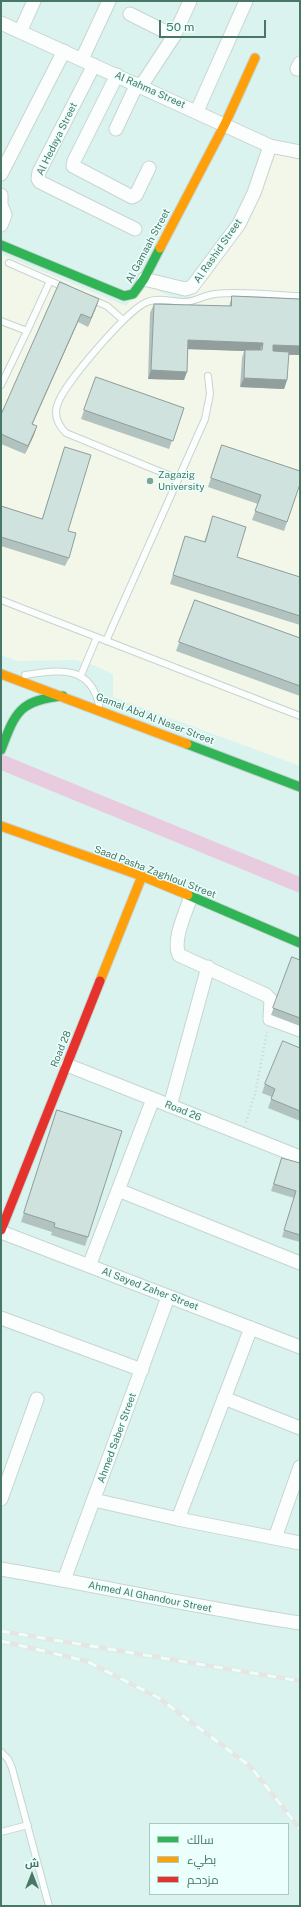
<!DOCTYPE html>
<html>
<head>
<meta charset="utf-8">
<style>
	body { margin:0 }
	#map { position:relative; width:301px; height:1907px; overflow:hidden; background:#eaf7f6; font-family:"Public Sans",Cairo,sans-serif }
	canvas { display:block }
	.frame { position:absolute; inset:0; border:2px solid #497765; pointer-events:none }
	.legend { position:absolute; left:149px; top:1823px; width:140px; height:72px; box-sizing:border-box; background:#ebfffc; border:1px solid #aac9c0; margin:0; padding:5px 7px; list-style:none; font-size:12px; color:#497765 }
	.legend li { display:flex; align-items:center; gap:8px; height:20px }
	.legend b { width:20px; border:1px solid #aac9c0 }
	.north { position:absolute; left:12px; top:1855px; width:40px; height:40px; -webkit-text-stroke:3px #ebfffc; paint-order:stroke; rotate:0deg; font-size:11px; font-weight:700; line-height:16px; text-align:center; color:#497765 }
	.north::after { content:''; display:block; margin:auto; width:14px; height:18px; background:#497765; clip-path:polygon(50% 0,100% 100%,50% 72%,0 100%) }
	.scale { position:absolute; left:159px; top:20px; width:107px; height:18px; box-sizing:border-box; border:2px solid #497765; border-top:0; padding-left:5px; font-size:12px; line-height:14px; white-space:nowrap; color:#497765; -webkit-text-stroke:3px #ebfffc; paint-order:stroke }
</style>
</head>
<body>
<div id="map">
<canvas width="301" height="1907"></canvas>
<div class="frame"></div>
<ul class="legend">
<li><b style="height:5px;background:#30b455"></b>سالك</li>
<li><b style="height:5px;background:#ff9f0a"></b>بطيء</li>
<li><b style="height:5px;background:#e5322d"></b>مزدحم</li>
</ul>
<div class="north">ش</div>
<div class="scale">50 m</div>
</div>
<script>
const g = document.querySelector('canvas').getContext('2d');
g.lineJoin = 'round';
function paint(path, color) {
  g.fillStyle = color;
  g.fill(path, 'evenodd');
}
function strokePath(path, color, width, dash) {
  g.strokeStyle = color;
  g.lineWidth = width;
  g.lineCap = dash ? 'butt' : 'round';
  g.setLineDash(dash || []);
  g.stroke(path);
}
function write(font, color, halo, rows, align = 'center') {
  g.font = font + ' "Public Sans",sans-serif';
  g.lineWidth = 3;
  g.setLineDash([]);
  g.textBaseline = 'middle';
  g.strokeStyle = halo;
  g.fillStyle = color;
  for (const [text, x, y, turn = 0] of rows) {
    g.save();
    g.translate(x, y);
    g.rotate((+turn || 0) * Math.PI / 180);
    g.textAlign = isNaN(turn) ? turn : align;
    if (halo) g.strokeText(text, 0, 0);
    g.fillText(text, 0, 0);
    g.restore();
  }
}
const residential = new Path2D(`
	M1,1H300V1906H1ZM150,1824H288V1894H150Z`);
const education = new Path2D(`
	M270,151L300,157V766L113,697V674L93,665L76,660L17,661L1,655V254L126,306L144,285L185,302L236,234Z`);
const canal = new Path2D(`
	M1,762L300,885`);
const path = new Path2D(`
	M246,1122L255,1094L267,1032`);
const lane = new Path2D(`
	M9,263L66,288
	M91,299L107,306L123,320
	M1,321L27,331L50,281
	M1,385L27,331
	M178,479L66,433C58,425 53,415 58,403C65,383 128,309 147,302C159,297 173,302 186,302C196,301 205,295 215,294C242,291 273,295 300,296
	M1,600L300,716
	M106,641L205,419L210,394L208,376
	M25,675C57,670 90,664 99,705
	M81,675L97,637
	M1,1752L8,1759L12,1768L49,1906
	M1,1832L28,1825`);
const street = new Path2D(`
	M130,14L174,36
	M1,23L270,146L300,152
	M20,32L34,1
	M82,59L109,1
	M94,65L39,172L38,179L40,182L135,229
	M297,69L300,63
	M117,75L74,161L73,166L132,197L136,195L149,168
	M141,86L174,36L190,1
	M197,111L246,1
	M116,129L137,84
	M1,174L64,51
	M1,195V205L5,215L1,225
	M144,279L185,289L192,287L239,224L254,193L270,146
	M191,896C186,912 172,940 179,955L266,995L271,1000L270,1019L300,1030
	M67,1065L300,1157
	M170,1106L208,967
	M118,1190L300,1263
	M1,1232L300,1347
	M89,1266L153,1099
	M1,1318L142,1370
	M224,1398L300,1428
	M1,1499L37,1399
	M94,1500L178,1519L300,1543
	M178,1519L251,1328
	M275,1538L300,1467
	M1,1569C101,1586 200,1608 300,1623
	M64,1580L168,1297`);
const fast = new Path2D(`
	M1,245L124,296L133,294L144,279L160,248
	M187,744L300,787
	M1,750C15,713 19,700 63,696
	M188,895L300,943`);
const slow = new Path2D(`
	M160,248L225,124L255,58
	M1,674L187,744
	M1,826L142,876L188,895
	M100,981L142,876`);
const jam = new Path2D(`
	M1,1230L100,981`);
const rail = new Path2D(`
	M1,1631L300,1681
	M1,1641L86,1661L159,1698L250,1766L300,1829`);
const wall = new Path2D(`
	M60,282L99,299L88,327L78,322L32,424L34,435L25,454L1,444V415Z
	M232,296L300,299V355H288L287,380L284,389L240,387L242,358L244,351L188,349L184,380L148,379L150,313L154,304L229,306Z
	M96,377L184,408L169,449L81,419Z
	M222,445L300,484L284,531L252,520L258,504L208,487Z
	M65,447L69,558L65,566L1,546V506L42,519Z
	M213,516L237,557L300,577V625L170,584L185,536L204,542Z
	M195,600L300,638V696L176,651Z
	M292,957L300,960V1026L271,1015Z
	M300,1048V1121L268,1108L272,1097L262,1093L265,1084Z
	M57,1110L88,1237L85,1246L51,1235L52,1232L21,1222Z
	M282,1158L300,1163V1242L282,1237L294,1198L271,1191Z`);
const shadedWall = new Path2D(`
	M99,299L96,308L88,327L91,318Z
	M81,314L78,322L29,432L32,424Z
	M188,340L263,343L259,352L245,350L244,351L185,349Z
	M273,345L300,346V355L270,354Z
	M151,370L187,372L184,380L148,379Z
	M244,378L287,380L284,389L240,387Z
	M37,426L34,435L25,454L28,446Z`);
const building = new Path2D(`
	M60,282L99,299L91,318L81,314L32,424L37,426L28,446L1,434V415Z
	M232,296L300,299V346L273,345V351L289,352L287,380L244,378L245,350H262L263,343L188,340L187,372L151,370L154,304L231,306Z
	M96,377L184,408L173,441L84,410Z
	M222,445L300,471V484L287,522L255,511L261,495L211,478Z
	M65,447L91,455L68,531L76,533L69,558L1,537V506L42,519Z
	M213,516L246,527L237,557L300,577V616L173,575L185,536L205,542Z
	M195,600L300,638V686L179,642Z
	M292,957L300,960V1018L273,1008Z
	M283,1041L300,1048V1111L271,1099L275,1089L265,1084Z
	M57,1110L122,1131L88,1237L54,1227L55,1223L24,1213Z
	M282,1158L300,1163V1235L284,1230L296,1191L274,1184Z`);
const markers = [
	[150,481,4,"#81a498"]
];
const streetNames = [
	["Al Rahma Street",150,90,24],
	["Al Hedaya Street",57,139,-64],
	["Al Gamaah Street",148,246,-62],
	["Al Rashid Street",218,251,-55],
	["Gamal Abd Al Naser Street",155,719,21],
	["Saad Pasha Zaghloul Street",155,872,21],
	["Road 28",61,1049,-68],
	["Road 26",183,1111,22],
	["Al Sayed Zaher Street",150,1289,21],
	["Ahmed Saber Street",117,1438,-70],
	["Ahmed Al Ghandour Street",150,1597,11]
];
const poiNames = [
	["Zagazig",158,475],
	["University",158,487]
];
paint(residential, '#daf3ef');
paint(education, '#f2f7ea');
strokePath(canal, '#e8cbde', 15);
strokePath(lane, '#c7d5d1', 8);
strokePath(street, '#c7d5d1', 15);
strokePath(fast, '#c4d4d0', 11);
strokePath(slow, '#c4d4d0', 11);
strokePath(jam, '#c4d4d0', 11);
strokePath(path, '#c8d6d2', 2.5, [1, 3]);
strokePath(lane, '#fcfefe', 6);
strokePath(street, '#fcfefe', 13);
strokePath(fast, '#30b455', 9);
strokePath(slow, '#ff9f0a', 9);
strokePath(jam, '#e5322d', 9);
strokePath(rail, '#e5e6e2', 4.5);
strokePath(rail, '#ebfffc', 3, [9]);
paint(wall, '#b2c2be');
paint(shadedWall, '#919e9b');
paint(building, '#cfe2dd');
strokePath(building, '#919e9b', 1);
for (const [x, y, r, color] of markers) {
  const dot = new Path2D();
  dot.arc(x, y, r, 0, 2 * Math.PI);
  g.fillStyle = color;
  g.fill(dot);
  strokePath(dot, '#ebfffc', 1.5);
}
write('10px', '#497765', '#ebfffc', streetNames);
write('10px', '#497765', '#ebfffc', poiNames, 'left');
</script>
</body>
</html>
